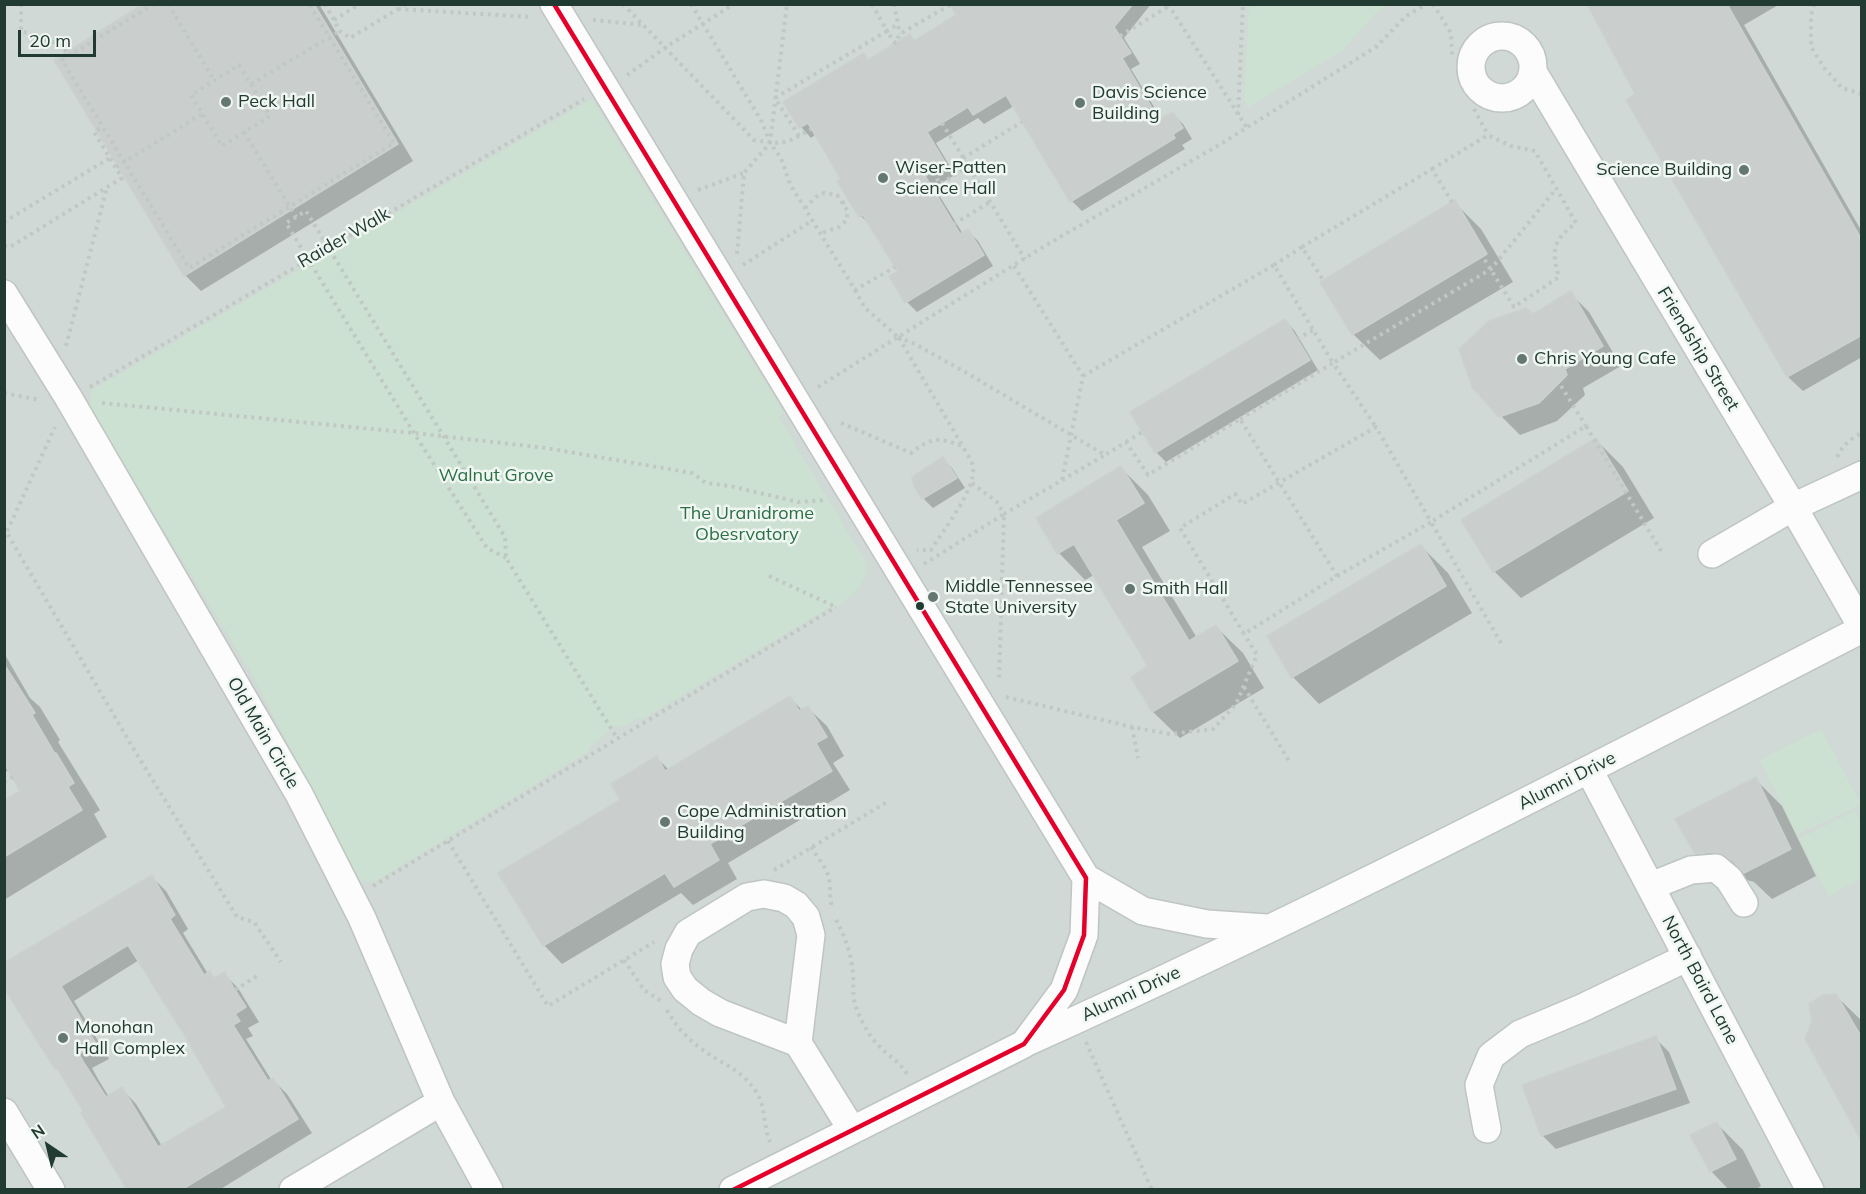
<!DOCTYPE html>
<html>
<head>
<meta charset="utf-8">
<style>
	body { margin:0 }
	#map { position:relative; width:1866px; height:1194px; overflow:hidden; background:#e2e8e5; font-family:Mulish,sans-serif }
	canvas { display:block }
	.frame { position:absolute; inset:0; border:6px solid #213a32; pointer-events:none }
	.north { position:absolute; left:18px; top:1116px; width:60px; height:60px; -webkit-text-stroke:4px #f0f7f3; paint-order:stroke; rotate:325deg; font-size:16px; font-weight:700; line-height:24px; text-align:center; color:#213a32 }
	.north::after { content:''; display:block; margin:auto; width:21px; height:27px; background:#213a32; clip-path:polygon(50% 0,100% 100%,50% 72%,0 100%) }
	.scale { position:absolute; left:18px; top:30px; width:78px; height:27px; box-sizing:border-box; border:3px solid #213a32; border-top:0; padding-left:8px; font-size:18px; line-height:21px; white-space:nowrap; color:#213a32; -webkit-text-stroke:4px #f0f7f3; paint-order:stroke }
</style>
</head>
<body>
<div id="map">
<canvas width="1866" height="1194"></canvas>
<div class="frame"></div>
<div class="north">N</div>
<div class="scale">20 m</div>
</div>
<script>
const g = document.querySelector('canvas').getContext('2d');
g.lineJoin = 'round';
function paint(path, color) {
  g.fillStyle = color;
  g.fill(path, 'evenodd');
}
function strokePath(path, color, width, dash) {
  g.strokeStyle = color;
  g.lineWidth = width;
  g.lineCap = dash ? 'butt' : 'round';
  g.setLineDash(dash || []);
  g.stroke(path);
}
function write(font, color, halo, rows, align = 'center') {
  g.font = font + ' Mulish,sans-serif';
  g.lineWidth = 5;
  g.setLineDash([]);
  g.textBaseline = 'middle';
  g.strokeStyle = halo;
  g.fillStyle = color;
  for (const [text, x, y, turn = 0] of rows) {
    g.save();
    g.translate(x, y);
    g.rotate((+turn || 0) * Math.PI / 180);
    g.textAlign = isNaN(turn) ? turn : align;
    if (halo) g.strokeText(text, 0, 0);
    g.fillText(text, 0, 0);
    g.restore();
  }
}
const built = new Path2D(`
	M5,5H1861V1189H5Z`);
const green = new Path2D(`
	M1249,5V4L1388,5L1376,13L1343,50L1249,107L1244,101Z
	M592,99L784,413L779,417L867,564C863,591 857,591 836,607L832,606L642,719L637,718L623,726L617,725L590,746L589,751L378,880L370,882L360,881L250,671L89,407L92,395H89L91,391Z
	M1821,729L1861,804L1797,835L1760,760Z
	M1855,811L1861,822V878L1829,896L1799,839Z`);
const shadow = new Path2D(`
	M147,4H319L413,161L201,291L185,275Z
	M952,4H1151L1124,38L1140,64L1131,69L1162,120L1172,113L1183,124L1192,139L1182,145L1185,149L1082,211L1072,201L1014,106L984,124L978,118L936,143L955,175L934,187L963,234L968,231L978,241L993,266L917,312L907,302L900,272L871,226L861,216L844,179L816,134L811,138L801,127L785,103L864,55L869,61L910,36L916,42L958,15Z
	M1589,4H1780L1744,25L1862,232V357L1803,391L1788,377L1628,100L1637,95Z
	M1454,202L1481,229L1513,282L1380,360L1353,334Z
	M1570,293L1589,312L1621,366L1583,388L1585,395L1557,421L1520,435L1501,416L1533,316Z
	M1285,321L1294,330L1318,370L1166,462L1156,452L1132,412Z
	M1596,440L1623,467L1654,518L1521,598L1494,571L1463,520Z
	M943,459L952,468L965,488L933,508L924,499L916,485Z
	M1121,468L1148,495L1170,531L1142,547L1197,638L1216,627L1243,653L1264,688L1180,738L1153,712L1133,677L1150,667L1094,575L1085,580L1059,553L1038,519Z
	M1421,546L1448,573L1472,613L1319,704L1293,677Z
	M4,653L30,698L40,707L60,740L58,742L100,810L94,814L107,837L4,900V803L22,792L10,770L4,772Z
	M790,698L803,711L808,708L827,726L844,756L833,763L850,790L728,863L737,879L693,905L681,893L562,964L544,945L622,800L657,758L669,770Z
	M1755,779L1782,806L1816,876L1772,899L1754,882L1743,879L1723,880L1696,853Z
	M152,877L166,891L188,929L183,933L208,974L210,973L216,979L224,974L238,988L249,1006L259,1022L248,1028L253,1036L246,1039L272,1081L273,1080L287,1094L312,1133L219,1190H127L64,1076L56,1068L4,985ZM139,960L223,1096L228,1107L162,1146L136,1104L122,1089L109,1097L98,1079L92,1068L109,1059L74,1001Z
	M1835,995L1862,1021V1139Z
	M1655,1038L1669,1052L1690,1103L1556,1149L1542,1135Z
	M1716,1123L1743,1150L1761,1186L1755,1190H1729L1711,1171L1692,1135Z`);
const building = new Path2D(`
	M143,4H314L398,144L184,276L54,60Z
	M950,4H1133L1114,27L1131,53L1122,58L1159,120L1173,112L1183,128L1173,134L1175,138L1070,202L1006,95L973,115L968,107L927,132L946,164L925,176L960,234L968,229L984,255L905,303L889,276L898,272L863,215L859,217L837,181L841,179L808,123L799,128L783,102L864,53L868,60L910,34L914,41L956,15Z
	M1587,4H1727L1862,240V335L1787,377L1626,100L1635,94Z
	M1455,200L1487,254L1352,335L1320,282Z
	M1571,291L1603,346L1565,369L1567,375L1539,403L1499,417L1472,387L1459,349L1489,321L1526,308L1533,314Z
	M1285,319L1310,360L1155,453L1130,412Z
	M1596,438L1628,491L1493,572L1461,520Z
	M943,457L957,478L922,499L914,486L912,477Z
	M1121,466L1144,503L1116,520L1189,641L1216,625L1238,661L1152,712L1131,677L1148,666L1074,544L1057,554L1036,518Z
	M1421,544L1446,586L1291,678L1267,636Z
	M4,664L35,713L32,715L55,754L56,753L74,783L68,787L82,810L4,857V801L20,791L4,763Z
	M790,696L799,711L808,706L827,737L816,743L832,771L710,844L719,860L674,887L665,873L543,946L498,873L620,800L611,784L657,756L665,771Z
	M1756,777L1791,849L1744,873L1733,861L1725,856L1715,852L1695,854L1675,819Z
	M152,875L175,915L170,919L204,975L210,971L214,978L225,972L235,990L246,1007L235,1014L240,1021L233,1025L268,1081L273,1078L298,1119L181,1190H127L81,1113L83,1111L57,1068L55,1069L4,988V963ZM128,945L182,1031L226,1107L158,1147L122,1087L106,1097L84,1063L79,1054L96,1044L61,986Z
	M1836,994L1862,1038V1142L1805,1039L1812,1021L1809,1004L1823,995Z
	M1656,1036L1676,1089L1541,1136L1522,1085Z
	M1717,1122L1736,1159L1710,1172L1690,1135Z`);
const path = new Path2D(`
	M21,4V31L62,45L69,56
	M154,4L62,60L189,268L394,143L309,4
	M168,4L214,80
	M325,4L340,31L350,38L406,4
	M623,4L754,140C784,145 786,144 811,129
	M691,4L762,122L770,143L781,158L790,184L855,290L895,267
	M872,4L887,31L898,24
	M894,4L900,34
	M1168,4L1247,128
	M1433,4L1451,33L1452,56
	M1814,4L1811,16V47L1825,69L1842,88L1862,94
	M398,9L532,17
	M334,20L360,4
	M593,20L642,25
	M1120,36L1169,6
	M239,65L270,116L222,146L191,95Z
	M627,75L666,47L734,4
	M251,84L340,31
	M1474,109L1488,135
	M1238,115L1243,4
	M942,123L1025,259
	M244,132L296,217
	M799,136L775,98L887,31L895,43L900,34L950,5
	M963,158L1022,122
	M116,167L202,114
	M1432,169L1488,135L1511,146L1535,151L1576,223C1553,240 1551,250 1559,277L1514,307L1483,257
	M933,172L940,184L968,167
	M698,190L744,173
	M842,203L849,199
	M805,208L816,197L824,193L837,195L847,210V220L839,227L821,233
	M4,222L110,158
	M954,224L990,202
	M4,246L10,247L122,178L94,132L103,126
	M1302,247L1432,169L1452,202
	M737,254L744,173L770,143L787,4
	M743,265L813,220
	M1274,265L1302,247L1323,280
	M1014,266L1083,376L1062,480
	M855,290L865,308L898,337L1043,247L1219,145L1376,47L1406,16L1427,4
	M898,337L915,344L965,372L1105,455L1126,442L1148,475L1240,419L1337,576L1244,634L1180,528L1235,494L1242,504L1376,427L1431,522L1337,576
	M899,338L962,445
	M1297,339L1313,330
	M66,346L107,187
	M1083,376L1274,265L1333,363L1491,269L1556,189
	M1561,386L1586,426
	M90,387L584,99
	M818,387L898,337
	M4,393L40,400
	M102,403L414,433L546,448L692,473L706,483L730,486L798,502L825,500
	M1240,419L1333,363L1376,427
	M841,423L911,453C932,437 937,437 962,446C966,452 972,460 973,467C976,490 943,530 931,550H917
	M1126,442L1142,432
	M1837,457C1843,445 1850,439 1862,433
	M972,483L997,502L1004,514L1105,455
	M4,528L136,753L237,917L254,922L281,962
	M4,538L55,427
	M506,558L487,548L414,433L286,223L306,211L505,537L506,558L617,738
	M924,564L1004,514L999,682
	M769,576L836,607
	M1501,643L1431,522L1586,426L1661,551
	M1244,687L1291,764
	M1006,697L1132,727L1170,734L1213,729L1236,704L1257,655L1244,634
	M1132,727L1138,758
	M4,782L13,777
	M448,841L548,1006L654,942
	M811,847C817,857 826,867 829,878C831,887 829,897 832,907
	M774,870L887,802
	M373,886L836,607
	M836,920C845,936 852,956 853,974C854,986 852,996 856,1007C860,1019 868,1034 877,1044C887,1055 899,1061 907,1074
	M624,960L644,990L661,1001
	M235,990L260,974
	M667,1010C675,1025 686,1037 700,1048C721,1064 741,1068 757,1093C766,1108 763,1126 770,1142
	M1086,1042L1152,1190`);
const minor = new Path2D(`
	M554,4L1086,878L1084,935L1064,990L1024,1044L733,1190
	M1471 67a31 31 0 1 1 62 0a31 31 0 1 1-62 0Z
	M1533,72L1793,507L1862,627
	M4,294L68,397L299,794L362,918L441,1102L489,1190
	M1712,554L1793,507L1862,475
	M1589,770L1810,1190
	M1086,878L1143,911L1207,924L1267,928
	M1651,886L1691,870L1716,868L1729,879L1744,903
	M798,1043L811,935L806,917L796,905L784,898L764,894L747,897L688,933L679,949L675,964L677,977L685,989L701,1002L720,1013L798,1043L852,1130
	M1025,1043C1309,915 1585,772 1862,629
	M4,1112L51,1190
	M1487,1129L1479,1085L1491,1056L1520,1034L1582,1008L1688,957
	M293,1190L441,1102`);
const bus1 = new Path2D(`
	M554,4L1086,878L1084,935L1064,990L1024,1044L733,1190`);
const markers = [
	[226,102,6,"#657771"],
	[1080,103,6,"#657771"],
	[1744,170,6,"#657771"],
	[883,178,6,"#657771"],
	[1522,359,6,"#657771"],
	[1130,589,6,"#657771"],
	[933,597,6,"#657771"],
	[920,606,5,"#213a32"],
	[665,822,6,"#657771"],
	[63,1038,6,"#657771"]
];
const poiNames = [
	["Davis Science",1092,93],
	["Building",1092,114],
	["Peck Hall",238,102],
	["Wiser-Patten",895,168],
	["Science Hall",895,189],
	["Science Building",1732,170,"right"],
	["Chris Young Cafe",1534,359],
	["Middle Tennessee",945,587],
	["State University",945,608],
	["Smith Hall",1142,589],
	["Cope Administration",677,812],
	["Building",677,833],
	["Monohan",75,1028],
	["Hall Complex",75,1049]
];
const streetNames = [
	["Raider Walk",344,238,-30],
	["Friendship Street",1698,349,59],
	["Old Main Circle",263,733,60],
	["Alumni Drive",1567,781,-27],
	["North Baird Lane",1700,980,62],
	["Alumni Drive",1131,994,-25]
];
const parkNames = [
	["Walnut Grove",496,476],
	["The Uranidrome",747,514],
	["Obesrvatory",747,535]
];
paint(built, '#d0d9d5');
paint(green, '#cce1d1');
paint(shadow, '#0003');
paint(building, '#cacfcd');
strokePath(building, '#cbd1ce', 1.5);
strokePath(minor, '#bfc5c2', 30);
strokePath(path, '#c0c8c4', 4, [3, 4.5]);
strokePath(minor, '#fbfcfb', 27);
strokePath(bus1, '#e4002b', 4.5);
for (const [x, y, r, color] of markers) {
  const dot = new Path2D();
  dot.arc(x, y, r, 0, 2 * Math.PI);
  g.fillStyle = color;
  g.fill(dot);
  strokePath(dot, '#f0f7f3', 2);
}
write('18px', '#213a32', '#f0f7f3', poiNames, 'left');
write('18px', '#213a32', '#f0f7f3', streetNames);
write('18px', '#2d6f44', '#f0f7f3', parkNames);
</script>
</body>
</html>
